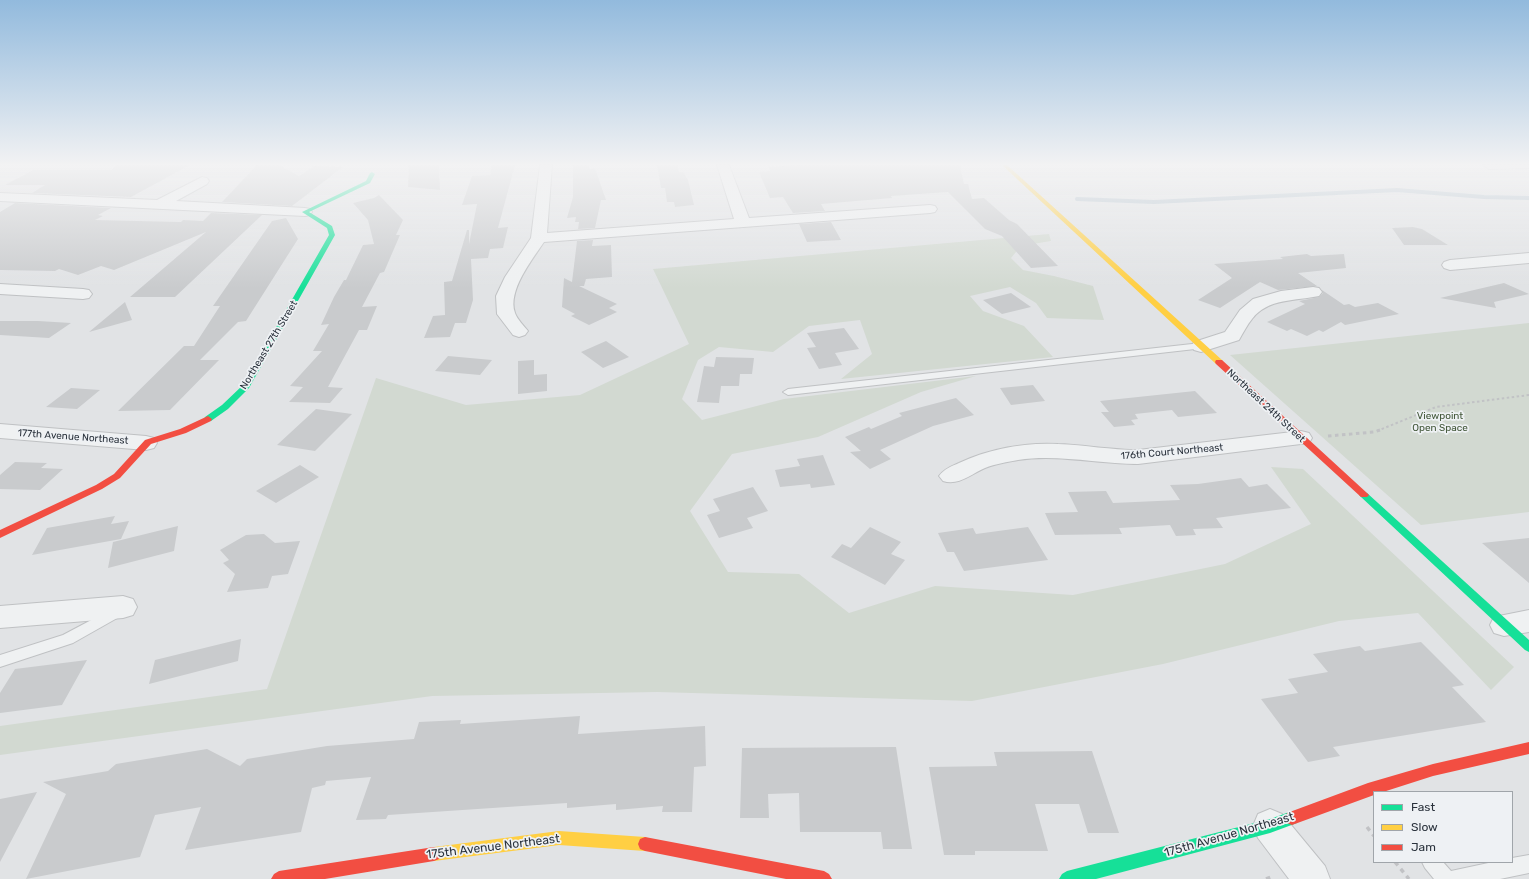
<!DOCTYPE html>
<html>
<head>
<meta charset="utf-8">
<style>
	body { margin:0 }
	#map { position:relative; width:1529px; height:879px; overflow:hidden; background:#e1e3e5; font-family:Rubik,sans-serif }
	canvas { display:block }
	.legend { position:absolute; left:1373px; top:791px; width:140px; height:72px; box-sizing:border-box; background:#eef1f4; border:1px solid #a0a5aa; margin:0; padding:5px 7px; list-style:none; font-size:12px; color:#2a323c }
	.legend li { display:flex; align-items:center; gap:8px; height:20px }
	.legend b { width:20px; border:1px solid #a0a5aa }
</style>
</head>
<body>
<div id="map">
<canvas width="1529" height="879"></canvas>
<ul class="legend">
<li><b style="height:5px;background:#16e098"></b>Fast</li>
<li><b style="height:5px;background:#ffcf43"></b>Slow</li>
<li><b style="height:5px;background:#f24e42"></b>Jam</li>
</ul>
</div>
<script>
const g = document.querySelector('canvas').getContext('2d');
g.lineJoin = 'round';
function paint(path, color) {
  g.fillStyle = color;
  g.fill(path, 'evenodd');
}
function strokePath(path, color, width, dash) {
  g.strokeStyle = color;
  g.lineWidth = width;
  g.lineCap = dash ? 'butt' : 'round';
  g.setLineDash(dash || []);
  g.stroke(path);
}
function write(font, color, halo, rows, align = 'center') {
  g.font = font + ' Rubik,sans-serif';
  g.lineWidth = 3.5;
  g.setLineDash([]);
  g.textBaseline = 'middle';
  g.strokeStyle = halo;
  g.fillStyle = color;
  for (const [text, x, y, turn = 0] of rows) {
    g.save();
    g.translate(x, y);
    g.rotate((+turn || 0) * Math.PI / 180);
    g.textAlign = isNaN(turn) ? turn : align;
    if (halo) g.strokeText(text, 0, 0);
    g.fillText(text, 0, 0);
    g.restore();
  }
}
const green = new Path2D(`
	M1049,234L1051,241L1021,246L1011,258L1023,270L1054,276L1093,286L1104,320L1047,318L1036,303L1010,287L970,296L983,311L1024,326L1053,357L841,379L872,354L860,320L809,326L773,352L719,347L698,360L682,399L702,420L784,399L976,376L921,392L818,437L732,454L690,511L728,572L799,574L849,613L935,586L1073,595L1225,564L1311,524L1271,467L1303,469L1514,667L1491,690L1418,613L1339,621L1163,664L972,701L657,692L432,696L0,755V726L267,689L376,378L466,405L580,395L689,344L653,269Z
	M1529,323V512L1421,525L1230,355Z`);
const stream = new Path2D(`
	M1077,199L1154,202L1397,190L1484,197L1529,198`);
const building = new Path2D(`
	M117,165H190L131,197L32,193L45,185H5L33,170H111Z
	M257,165H279L299,176L314,166L343,167L292,206L222,202Z
	M409,165H439L440,190L408,187Z
	M492,165H515L498,228L508,227L503,248L490,249L488,258L471,259L473,300L466,323H455L450,337L424,338L433,316L445,315L444,282L452,281L467,230H469V244L477,204L462,205L472,176L490,175Z
	M573,165H589V169L595,168L606,200H601L595,228L578,229L579,222H575L576,217L567,218L573,197Z
	M657,165H677L679,172H683L688,180L694,205L675,207L674,202H667L665,188H661Z
	M800,165H960L964,184H968L972,199L984,198L1009,220L1017,224L1058,266L1031,268L1002,236L985,229L948,192L891,196L892,198L821,204L825,211L793,213L783,197L770,198L759,172L770,171L768,167Z
	M379,195L403,220L396,235H400L384,272L380,273L362,307L377,306L367,330H359L328,387L343,388L330,403L289,402L303,387L290,386L322,351H313L329,324L321,325L334,297L344,280H346L363,245L374,244L368,220L353,203L374,198Z
	M15,203L111,208L98,215L103,216L95,220L181,222L183,220L203,221L211,213L262,215L175,297H130L206,232L114,270L101,266L78,275L59,269L55,271L0,270V212Z
	M286,218L298,239L246,321L238,322L200,360H219L170,410L118,411L184,346H194L220,306H213L272,221Z
	M831,222L841,240L807,242L799,224Z
	M1413,227L1422,229L1448,245H1404L1392,228Z
	M593,240L592,246L611,245L612,277L586,279L584,286H579L617,304L609,308L617,312L589,325L571,316L575,314L562,307L564,278L572,282L577,241Z
	M1307,254L1311,256L1344,254L1346,268L1298,273L1317,286L1278,290L1260,282L1220,308L1198,300L1232,278L1214,264L1283,259L1280,257Z
	M1504,283L1529,294L1494,302L1496,308L1440,298Z
	M1322,290L1344,305L1349,304L1355,307L1378,303L1399,314L1345,325L1341,322L1323,332L1319,330L1307,336L1291,329L1287,331L1267,322L1305,304L1299,301L1319,297L1323,293Z
	M1011,293L1031,307L1002,314L983,300Z
	M125,302L132,320L89,332Z
	M0,321H38L71,323L49,338L0,335Z
	M844,328L859,349L835,353L842,365L819,369L807,348L816,347L807,333Z
	M606,341L629,357L603,368L581,352Z
	M448,356L492,360L480,375L435,371Z
	M716,357L754,358L752,374H740L739,386H721L719,403L697,402L704,366L714,367Z
	M534,360V375L547,374V391L518,394V361Z
	M1033,385L1045,401L1011,405L1000,388Z
	M71,388L100,390L77,409L46,407Z
	M1195,391L1217,413L1178,417L1172,410L1135,414L1138,419L1131,420L1135,425L1114,427L1101,412H1109L1100,401Z
	M956,398L974,415L933,426L880,450L891,459L870,469L850,452L861,451L845,437L869,427L871,429L902,416L899,413Z
	M316,409L352,414L315,451L277,445Z
	M823,455L835,485L811,488L810,484L780,487L775,470L800,466L797,459Z
	M15,462L47,463L41,468L63,469L40,490L0,489V475Z
	M300,465L319,477L276,503L256,491Z
	M1241,478L1249,487L1267,484L1291,508L1216,518L1223,528L1193,529L1196,535L1176,536L1170,525L1119,528L1122,534L1055,535L1045,513L1078,512L1068,492L1106,491L1113,503L1180,500L1170,485L1198,484Z
	M753,487L768,511L747,518L753,528L719,538L707,515L720,511L713,499Z
	M115,516L111,524L129,521L121,539L32,555L47,528Z
	M178,526L174,551L108,568L113,542Z
	M870,527L901,542L891,554L905,560L885,585L831,557L842,544L851,548Z
	M1028,527L1048,560L964,571L954,552H947L938,533L973,528L976,534Z
	M264,534L275,543L300,541L288,574L272,576L268,588L227,592L235,574L223,563L229,560L220,550L246,535Z
	M1529,538V583L1482,543Z
	M241,639L238,661L149,684L155,660Z
	M1421,642L1464,685L1452,687L1486,722L1333,747L1340,756L1308,762L1261,699L1298,693L1288,679L1328,672L1313,654L1360,646L1365,651Z
	M87,660L62,705L0,713V693L15,669Z
	M580,716L578,734L705,726L706,766L694,767L692,812H662L663,806L616,810V804L567,808V803L388,815L386,819L356,820L371,777L326,781L325,785L312,788L301,832L185,850L201,807L155,815L140,857L26,879L66,794L43,782L108,771L116,764L207,749L240,766L247,759L327,746L414,739L419,722L461,720L460,724Z
	M896,747L912,849H883L881,832H800L799,793L768,794L769,818H740L742,748Z
	M1092,751L1119,833H1088L1079,804H1035L1048,851H975V855H944L929,767L997,766L994,752Z
	M37,792L0,862V799Z`);
const pathFar2 = new Path2D(`
	M1377,431L1436,407L1529,395`);
const pathFar1 = new Path2D(`
	M1328,436L1374,432L1380,430`);
const path = new Path2D(`
	M1367,827L1374,836
	M1395,862L1409,879
	M1266,879L1274,876`);
const lane = new Path2D(`
	M1201,343L1206,346L1204,348L788,395L783,392L788,389Z
	M114,608L119,609L121,613L119,617L73,643L0,667V655L63,635Z
	M1529,855V873L1500,879H1434L1425,868L1422,862H1443L1451,871L1493,862H1512V858Z`);
const street = new Path2D(`
	M540,165H552L547,233L734,219L717,165H729L749,218L930,205L935,206L937,209L935,212L930,213L544,242C532,260 507,291 515,313C517,319 524,326 528,331L525,335L519,337L513,335L497,314L496,296L505,277L531,238Z
	M1483,165H1529V168L1489,169Z
	M202,177L207,178L209,181L207,184L176,201L305,208L310,209L312,212L310,215L305,216L0,201V193L157,200Z
	M1529,253V263L1450,270L1444,268L1442,265L1444,262L1450,260Z
	M0,284L83,289L89,290L92,294L89,298L83,299L0,294Z
	M1313,287L1319,288L1322,292L1319,296C1296,301 1268,298 1252,319C1247,325 1243,333 1239,340L1201,352L1194,350L1192,346L1194,342L1225,332L1240,310L1253,299L1281,291Z
	M0,424L146,436L154,438L157,443L154,448L146,450L0,438Z
	M1301,431L1309,433L1312,438L1309,443L1138,464C1098,464 1058,454 1018,460C1008,462 995,464 985,468C971,474 959,486 943,481L939,476C944,469 952,466 959,463C988,449 1026,442 1058,444C1085,445 1111,450 1138,450Z
	M123,596L133,599L137,607L133,615L123,618L0,628V606Z
	M1529,610V632L1504,636L1494,633L1490,625L1494,617Z
	M1270,809L1282,814L1325,866L1330,879H1289L1258,838L1253,826L1258,814Z`);
const fast = new Path2D(`
	M372,172L375,174L370,183L309,212L332,226L335,235L249,388L228,409L211,421H205L204,419L205,417L222,405L243,385L329,235L327,228L302,212L366,181L370,173Z
	M1364,492L1367,493L1529,640V652L1525,650L1361,497L1359,495Z
	M1292,811L1297,813L1299,818L1297,823L1270,833L1096,879H1059L1062,874L1067,871L1270,819Z`);
const slow = new Path2D(`
	M1002,165H1007L1222,360L1223,362L1222,364H1216Z
	M559,831L645,837L650,839L652,844L650,849L645,851L559,845L434,861L429,859L427,854L429,849L434,847Z`);
const jam = new Path2D(`
	M1216,360H1222L1367,493L1369,495L1367,497H1361L1216,364L1215,362Z
	M208,416L212,419L211,421L186,433L151,444L120,478L102,489L0,538V530L96,485L114,474L145,440L180,429Z
	M1529,742V754L1433,776L1383,792H1374V795L1292,825L1287,823L1285,818L1287,813L1368,783L1433,764Z
	M645,837L824,871L829,874L832,879H786L645,851L640,849L638,844L640,839Z
	M434,847L439,849L441,854L439,859L434,861L325,879H271L274,874L279,871Z`);
const streetNames = [
	["Northeast 27th Street",269,345,-59],
	["Northeast 24th Street",1266,406,43],
	["177th Avenue Northeast",73,437,4],
	["176th Court Northeast",1172,452,-5]
];
const parkNames = [
	["Viewpoint",1440,416],
	["Open Space",1440,428]
];
const nearStreetnames = [
	["175th Avenue Northeast",1229,835,-16],
	["175th Avenue Northeast",493,847,-7]
];
paint(green, '#d2d9d1');
strokePath(stream, '#b2c2cd', 4);
paint(building, '#c9cbcd');
strokePath(lane, '#bfc1c3', 2);
strokePath(street, '#bfc1c3', 2);
strokePath(pathFar2, '#c1c2c5', 2, [2.5, 2.5]);
strokePath(pathFar1, '#c1c2c5', 3, [3.5, 3.5]);
strokePath(path, '#c1c2c5', 3.5, [4.5, 4.5]);
paint(lane, '#eff1f2');
paint(street, '#eff1f2');
paint(fast, '#16e098');
paint(slow, '#ffcf43');
paint(jam, '#f24e42');
const sky = g.createLinearGradient(0, 0, 0, 288);
sky.addColorStop(0, '#92badd');
sky.addColorStop(0.57, '#f2f2f3');
sky.addColorStop(1, '#f2f2f300');
g.fillStyle = sky;
g.fillRect(0, 0, 1529, 288);
write('10px', '#2a323c', '#eef1f4', streetNames);
write('10px', '#415638', '#eef1f4', parkNames);
write('12px', '#2a323c', '#eef1f4', nearStreetnames);
</script>
</body>
</html>
